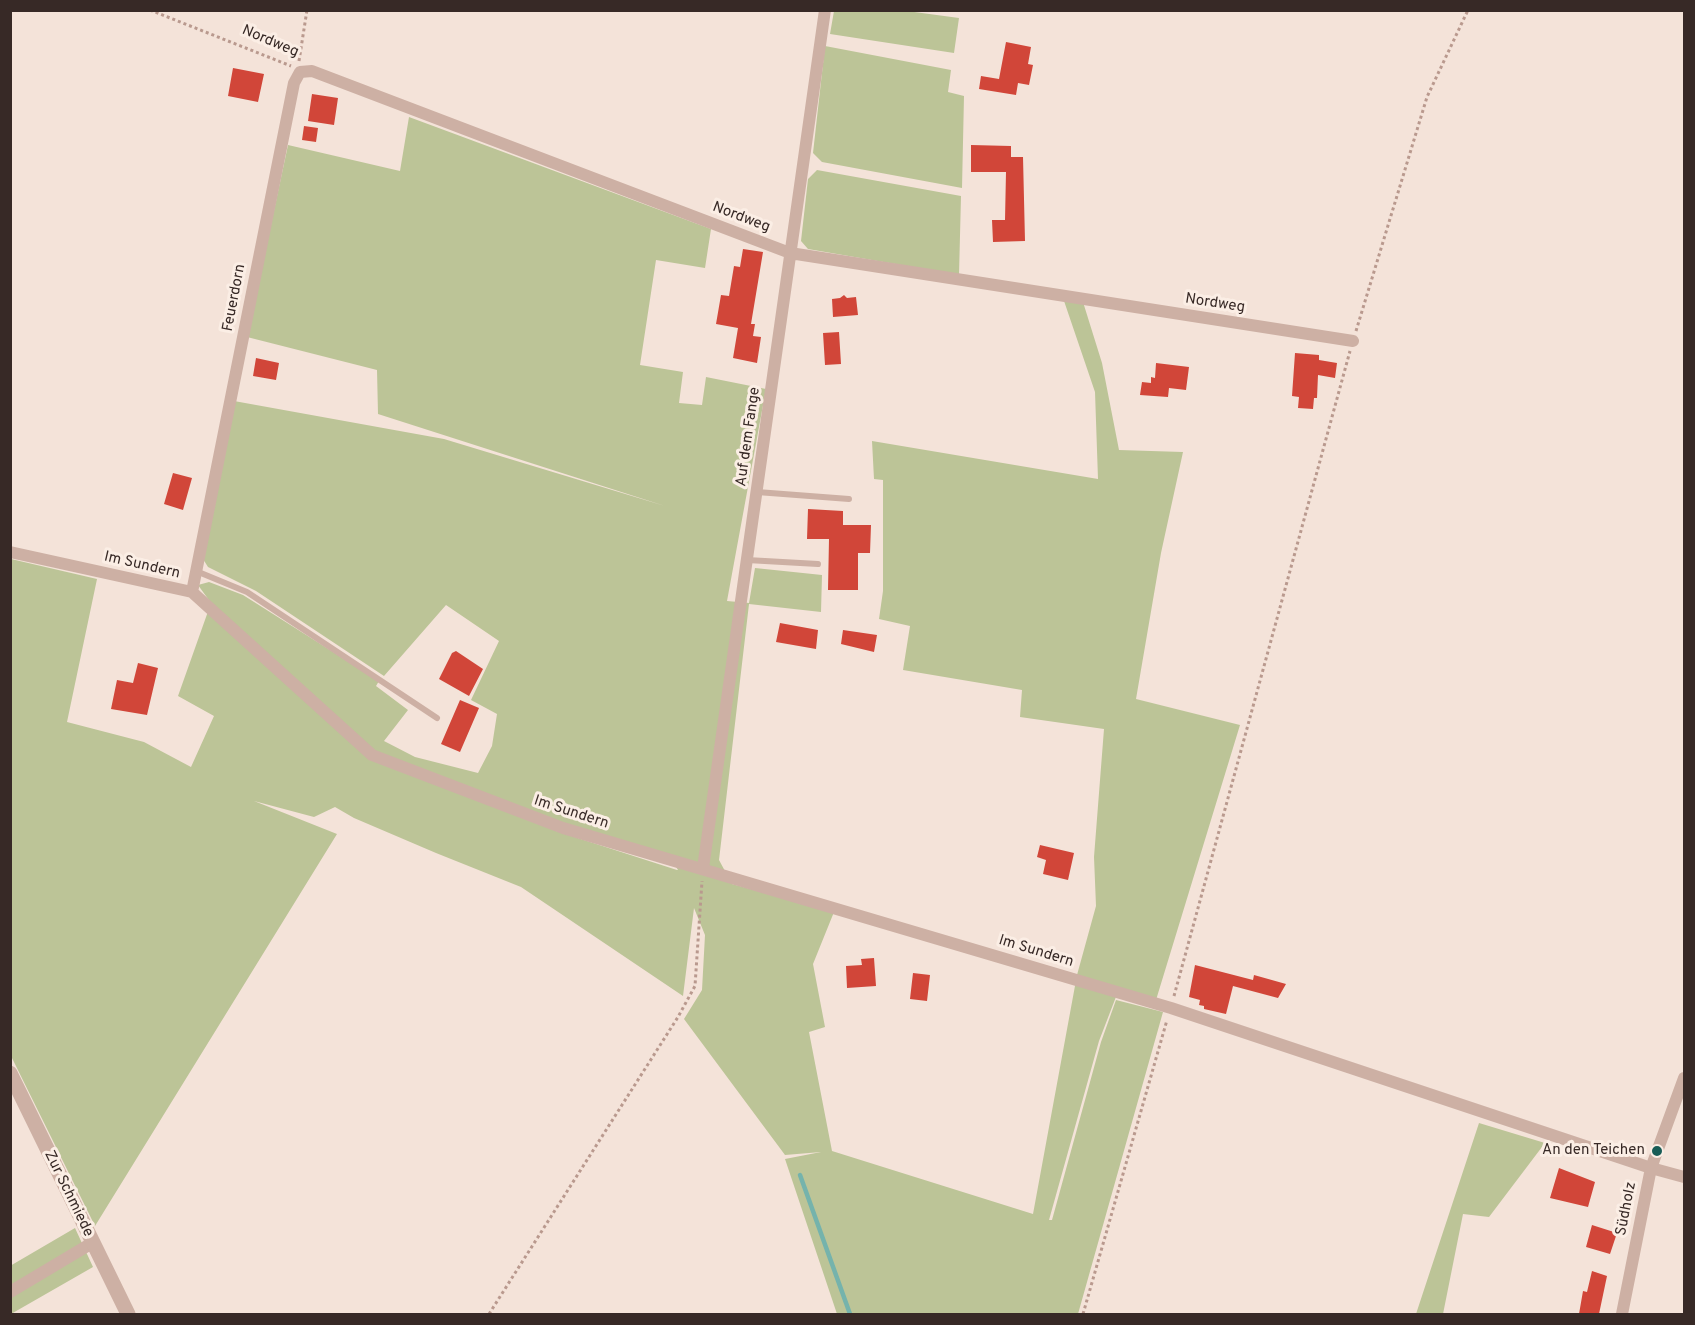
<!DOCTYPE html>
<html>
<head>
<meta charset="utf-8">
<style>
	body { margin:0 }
	#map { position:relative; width:1695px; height:1325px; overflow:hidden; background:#f4e3d9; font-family:Overpass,sans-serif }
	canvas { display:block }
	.frame { position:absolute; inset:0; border:12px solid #372926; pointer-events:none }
</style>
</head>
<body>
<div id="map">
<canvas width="1695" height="1325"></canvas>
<div class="frame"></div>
</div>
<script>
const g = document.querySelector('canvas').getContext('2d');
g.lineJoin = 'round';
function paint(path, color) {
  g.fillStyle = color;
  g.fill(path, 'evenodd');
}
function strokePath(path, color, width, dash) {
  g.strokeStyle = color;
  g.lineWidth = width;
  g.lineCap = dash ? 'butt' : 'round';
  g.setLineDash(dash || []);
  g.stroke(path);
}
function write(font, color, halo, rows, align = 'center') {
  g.font = font + ' Overpass,sans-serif';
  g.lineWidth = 6;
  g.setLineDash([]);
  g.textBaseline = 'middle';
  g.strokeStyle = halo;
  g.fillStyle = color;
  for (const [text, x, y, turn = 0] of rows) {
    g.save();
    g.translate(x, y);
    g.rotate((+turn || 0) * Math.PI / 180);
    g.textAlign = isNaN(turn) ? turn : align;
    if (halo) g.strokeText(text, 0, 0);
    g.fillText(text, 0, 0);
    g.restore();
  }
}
const green = new Path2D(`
	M834,11H907L959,18L954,53L830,34Z
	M825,46L951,70L948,92L964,96L962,188L822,162L813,153Z
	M409,117L711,229L705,268L656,260L640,365L683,372L679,403L702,405L706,377L766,389L727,601L749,603L755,568L822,575L821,612L749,604L719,860L732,884L834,912L813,964L825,1027L809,1032L832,1151L1033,1214L1077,975L1096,906L1094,857L1104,729L1020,717L1022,690L903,670L910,626L879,619L883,591V480L874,479L872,441L1098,479L1095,392L1063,298L1083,302L1102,363L1119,450L1183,452L1161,553L1136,699L1240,725L1156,1000L1119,989L1099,1041L1049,1220H1052L1101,1042L1116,1000L1163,1012L1078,1314H837L785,1159L821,1152L785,1155L684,1019L702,990L705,935L694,908L683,996L521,887L436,853L354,818L335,807L314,817L254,801L337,834L95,1226L11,1056V559L97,579L67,722L144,742L191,767L214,716L178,696L211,603L198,585L209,582L243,595L379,681L376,686L408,710L384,741L415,757L478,773L492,746L497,714L471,700L499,641L446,605L384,676L256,591L208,567L203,559L234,401L444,439L665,506L378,414L377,370L247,337L288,145L400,171ZM556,831L668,854L678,870H677Z
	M817,170L961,196L959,275L808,249L801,241L808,179Z
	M1479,1123L1545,1143L1489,1217L1463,1214L1443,1314H1416Z
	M75,1228L93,1267L11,1314L10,1266Z`);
const stream = new Path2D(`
	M800,1175L850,1314`);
const building = new Path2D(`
	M1006,42L1031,47L1028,64L1033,65L1029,85L1018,83L1016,95L979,89L981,76L999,79Z
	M233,68L264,74L258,102L228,96Z
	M312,94L338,98L334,125L308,121Z
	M304,126L318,128L316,142L302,140Z
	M971,145L1011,146V157H1023L1025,241L993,242L992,220H1005L1006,172H971Z
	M743,249L763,252L751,324H755L753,336L761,337L757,363L733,358L738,328L716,324L721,295L729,296L734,266L740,267Z
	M844,295L847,298L856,297L858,315L833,317L832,299L840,298Z
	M839,332L841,364L825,365L823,333Z
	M1295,353L1319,355V360L1337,363L1335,378L1318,375L1317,398H1314L1313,409L1298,408L1299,397L1292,396Z
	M256,358L279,363L276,380L253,376Z
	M1156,363L1189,367L1186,390L1169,388L1168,397L1140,395L1142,382L1151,383V377L1155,378Z
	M173,473L192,478L183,510L164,504Z
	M808,509L843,511V525H871L870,553H858V590H828L829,539H807Z
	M780,623L818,630L816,649L776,642Z
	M843,630L877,635L874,652L841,644Z
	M456,651L483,669L469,696L439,679L452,653Z
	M138,663L158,668L147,715L111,709L117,680L133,683Z
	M460,700L479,708L460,752L441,744Z
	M1040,845L1074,853L1068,880L1043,874L1046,860L1037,857Z
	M874,958L876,986L847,988L846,966L862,965L861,959Z
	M1195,965L1253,980L1254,975L1286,984L1278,998L1233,986L1226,1014L1204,1009V1006L1199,1005L1200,1000L1189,997Z
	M913,973L930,975L927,1001L910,999Z
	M1559,1168L1595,1182L1588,1207L1550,1198Z
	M1592,1225L1617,1233L1610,1254L1586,1247Z
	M1592,1271L1607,1276L1599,1314H1579L1583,1291L1587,1292Z`);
const path = new Path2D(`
	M150,10L291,66
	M299,61L307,10
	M1356,331L1427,97L1468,10
	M1174,996L1350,351
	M489,1314L678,1017L695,986L702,881
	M1083,1314L1167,1020`);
const service = new Path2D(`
	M757,492L849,499
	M747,560L818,564
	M196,571L247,592L437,718`);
const minor = new Path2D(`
	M10,552L192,592L372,755L563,828L1171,1008L1651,1168L1684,1177
	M192,592L294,83L300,72L312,71L790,253L1353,341
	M703,868L825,10
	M10,1292L92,1243
	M1622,1314L1651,1168L1684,1078`);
const tertiary = new Path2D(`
	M10,1073L128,1314`);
const markers = [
	[1657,1151,6,"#185c56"]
];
const streetNames = [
	["Nordweg",270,42,23],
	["Nordweg",741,218,21],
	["Feuerdorn",235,298,-79],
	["Nordweg",1215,304,9],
	["Auf dem Fange",749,437,-82],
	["Im Sundern",142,566,13],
	["Im Sundern",571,813,18],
	["Im Sundern",1036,952,17],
	["Zur Schmiede",68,1194,64],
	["Südholz",1627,1209,-79]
];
const poiNames = [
	["An den Teichen",1645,1151]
];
paint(green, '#bcc497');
strokePath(stream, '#75b3ac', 4.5);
paint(building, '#d14639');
strokePath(path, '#b9998e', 3, [3, 3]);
strokePath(service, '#cdb0a4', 6);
strokePath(minor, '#cdb0a4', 12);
strokePath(tertiary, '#cdb0a4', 15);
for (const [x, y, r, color] of markers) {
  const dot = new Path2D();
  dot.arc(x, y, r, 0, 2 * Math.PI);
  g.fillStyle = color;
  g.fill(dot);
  strokePath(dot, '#fbeee5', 2);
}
write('15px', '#372926', '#fbeee5', streetNames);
write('15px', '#372926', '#fbeee5', poiNames, 'right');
</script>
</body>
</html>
